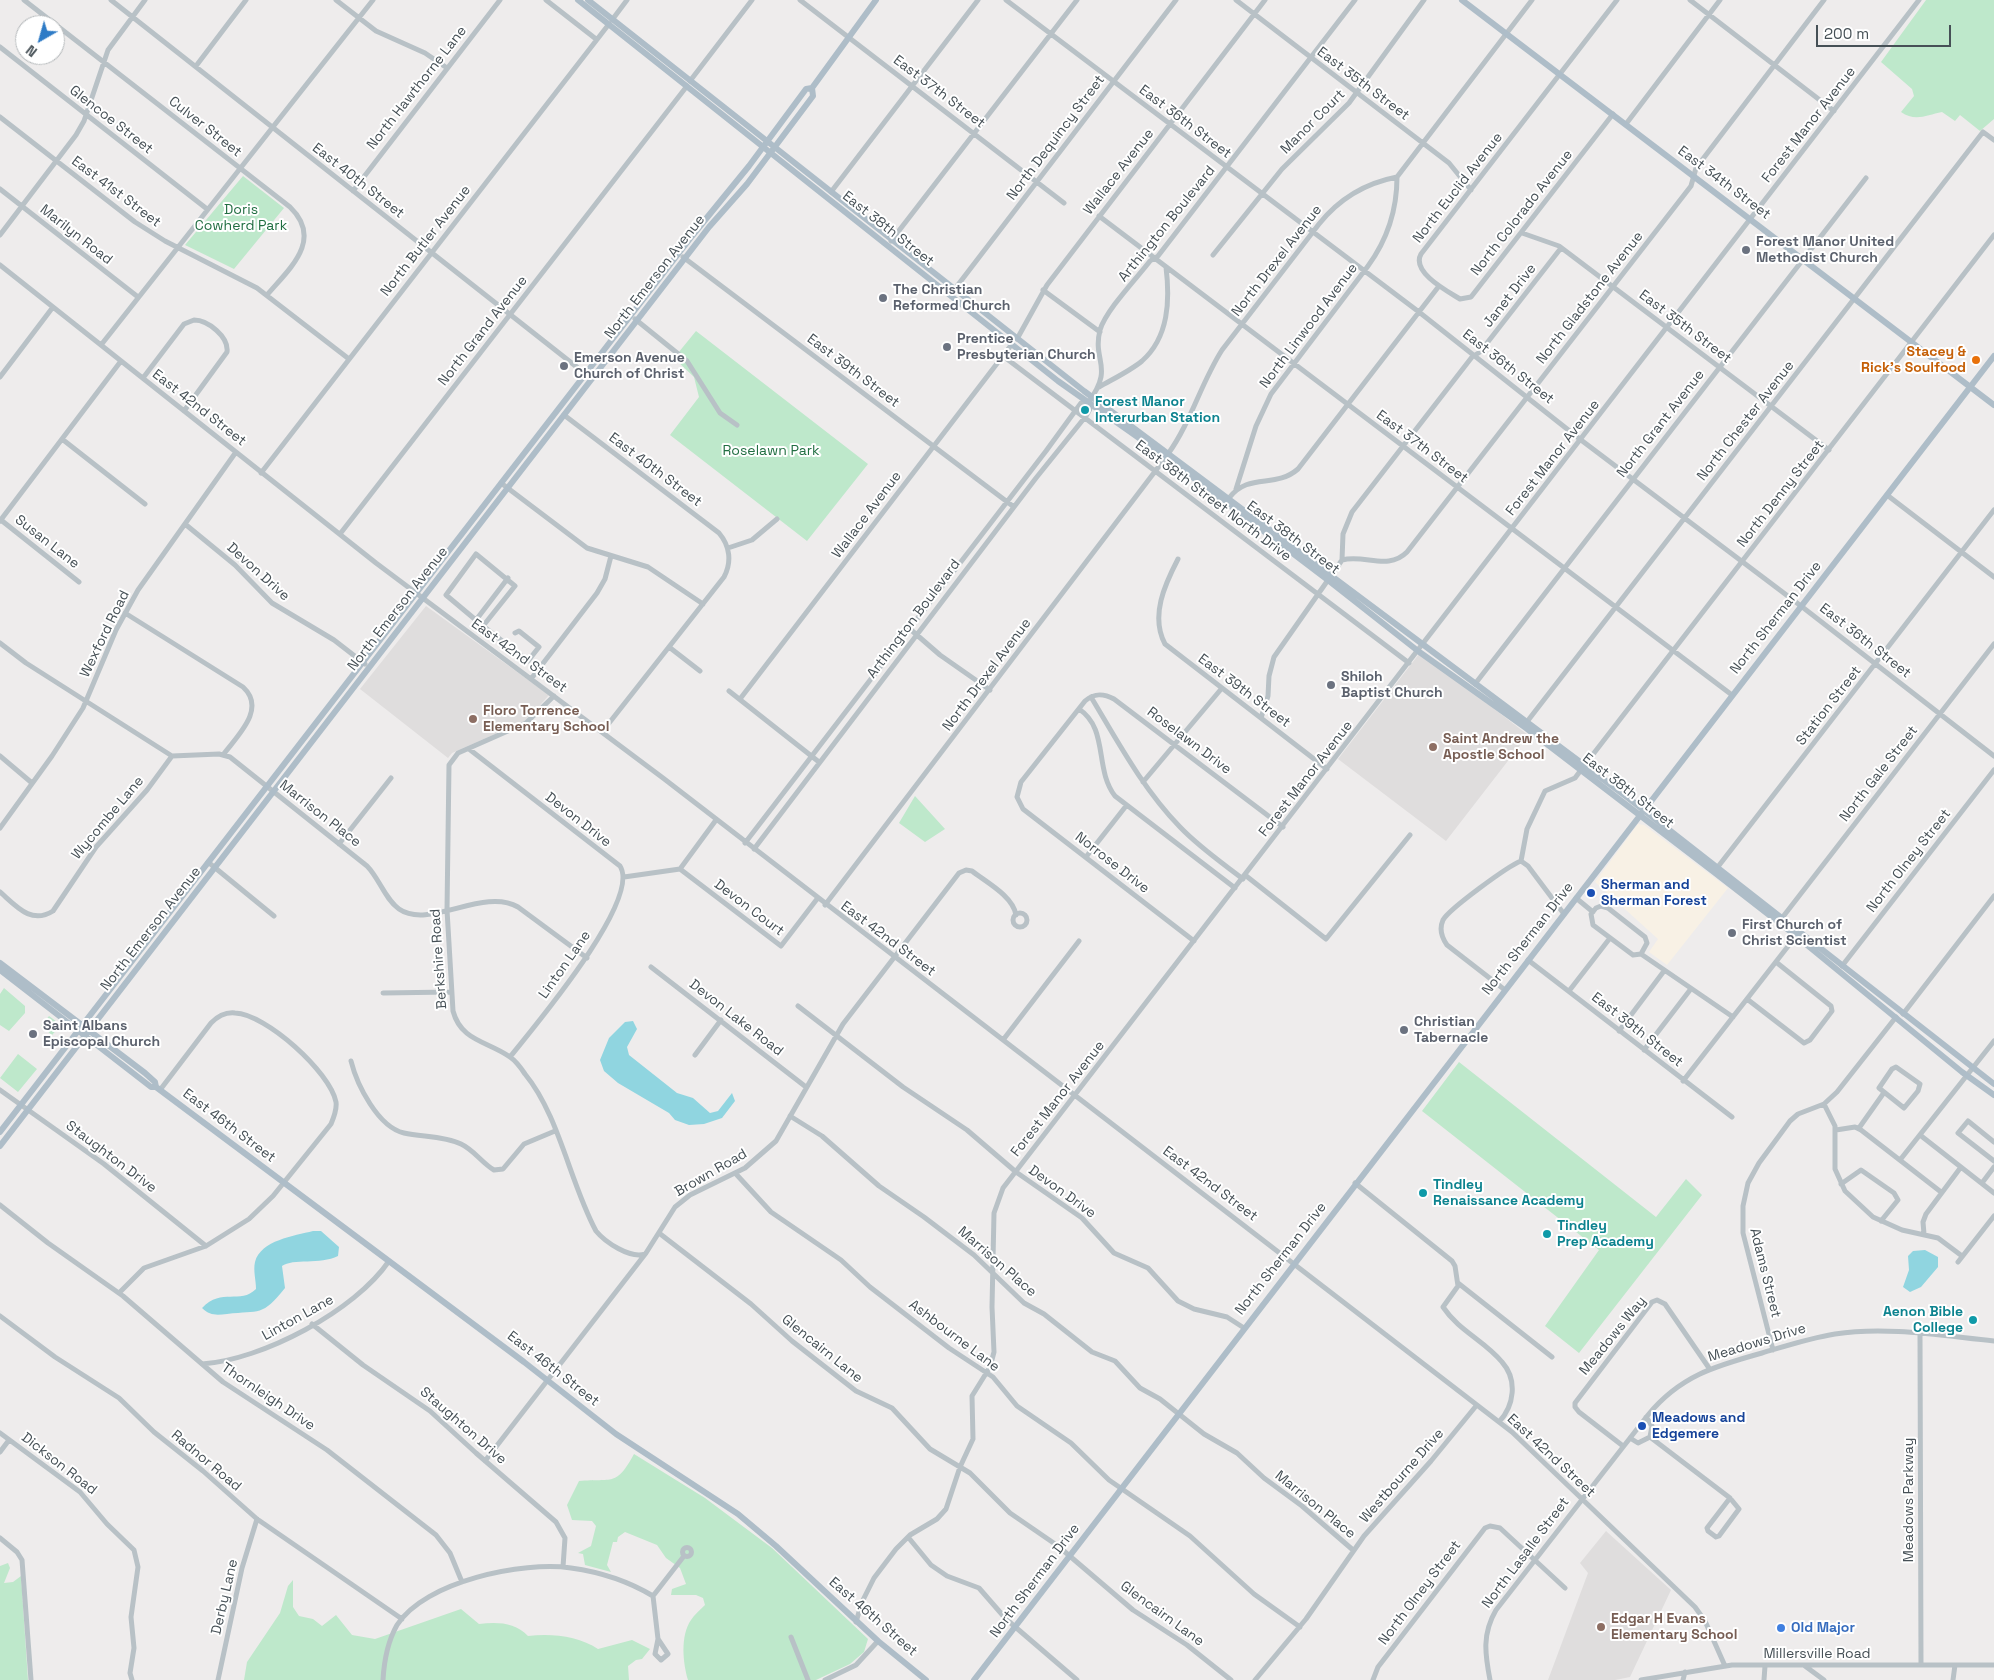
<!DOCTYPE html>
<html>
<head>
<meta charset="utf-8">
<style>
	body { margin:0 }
	#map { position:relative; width:1994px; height:1680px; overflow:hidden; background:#eeecec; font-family:"Space Grotesk",sans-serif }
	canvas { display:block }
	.north { position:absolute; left:15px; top:15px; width:50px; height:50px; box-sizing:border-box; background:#fff; border:1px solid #b5b9bb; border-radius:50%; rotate:218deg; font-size:14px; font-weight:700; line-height:20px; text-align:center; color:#465056 }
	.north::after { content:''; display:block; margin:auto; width:18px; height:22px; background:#2e7bc6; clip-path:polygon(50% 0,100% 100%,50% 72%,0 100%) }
	.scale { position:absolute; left:1816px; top:25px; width:135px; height:22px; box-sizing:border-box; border:2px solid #465056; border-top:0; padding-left:6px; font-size:15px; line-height:18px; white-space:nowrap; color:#465056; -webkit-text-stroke:4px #fff; paint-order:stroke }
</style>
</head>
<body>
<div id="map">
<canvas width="1994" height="1680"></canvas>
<div class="north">N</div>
<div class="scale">200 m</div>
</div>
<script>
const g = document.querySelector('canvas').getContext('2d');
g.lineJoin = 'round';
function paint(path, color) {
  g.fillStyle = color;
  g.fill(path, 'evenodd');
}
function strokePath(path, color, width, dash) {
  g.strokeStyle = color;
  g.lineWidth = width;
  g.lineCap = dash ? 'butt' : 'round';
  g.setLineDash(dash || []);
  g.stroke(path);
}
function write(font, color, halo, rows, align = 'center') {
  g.font = font + ' "Space Grotesk",sans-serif';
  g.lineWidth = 4;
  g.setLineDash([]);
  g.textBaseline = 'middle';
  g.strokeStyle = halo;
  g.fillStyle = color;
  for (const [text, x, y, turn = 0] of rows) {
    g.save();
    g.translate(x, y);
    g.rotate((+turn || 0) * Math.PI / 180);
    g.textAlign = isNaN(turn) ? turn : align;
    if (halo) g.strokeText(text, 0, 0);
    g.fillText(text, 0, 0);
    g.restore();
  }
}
const commercial = new Path2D(`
	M1638,824L1644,825L1728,888L1667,965L1649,952L1658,939L1595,882Z`);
const education = new Path2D(`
	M426,606L549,695L527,720L452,753L448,758L360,689Z
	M1422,653L1528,735L1446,841L1338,759L1419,654Z
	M1606,1531L1671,1590L1630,1677L1615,1680H1548L1588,1573L1580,1563Z`);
const green = new Path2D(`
	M1926,0H1994V119L1980,131L1960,115L1955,121L1942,112C1927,115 1915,122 1901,112L1914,96L1912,89L1881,62Z
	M243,176L284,208L234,269L185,245Z
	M696,331L868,464L807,541L670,435L699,397L694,377L674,358Z
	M915,796L945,829L925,842L899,823Z
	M4,988L25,1006V1013L9,1031L0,1025V994Z
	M49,1016L61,1025L52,1035L41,1026Z
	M18,1054L37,1069L18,1092L0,1078Z
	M1459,1062L1656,1217L1686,1179L1702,1195L1579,1353L1545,1326L1599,1250L1422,1111Z
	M634,1454L705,1498L772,1548L868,1639L864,1652L850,1664L816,1680H688C683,1663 680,1636 691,1620C694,1615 700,1610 705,1605L703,1598L696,1595H671L672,1589L686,1584L680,1568L666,1558L657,1545L625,1532L618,1537L617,1542H613L607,1565L611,1572L585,1565L583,1554L578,1553L591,1546L596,1526L592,1521L572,1520L567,1505L579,1481C613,1478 616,1487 634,1454Z
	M8,1563L10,1568L4,1583L13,1582L21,1576L28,1680H0V1566Z
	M293,1580V1607L299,1616L313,1619L322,1626L336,1615L352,1635L375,1639L461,1609L479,1624C497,1622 515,1622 528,1636C551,1633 579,1636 598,1649L632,1640L650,1649L642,1659L636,1660L628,1666L629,1680H244L247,1662L280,1613L288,1586Z`);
const water = new Path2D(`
	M633,1021L637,1029L627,1047L629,1055L677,1093L693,1098L710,1113L718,1111L732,1093L735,1101L722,1118L704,1124L689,1125L675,1120L669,1113L618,1083L604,1071L600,1060L609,1038L625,1022Z
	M313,1231H321L339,1247L338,1256C320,1265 293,1258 282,1266L285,1288C262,1317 260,1310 227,1314C217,1315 210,1316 202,1308C222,1287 240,1305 256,1289C256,1281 253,1270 255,1262C261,1240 294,1236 313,1231Z
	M1925,1250L1938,1257V1267L1921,1287L1910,1292L1903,1287L1909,1270L1908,1256L1913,1251Z`);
const minor = new Path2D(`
	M24,0L290,207C324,240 289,269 267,295
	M111,0L592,379
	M336,0L376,31L425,53L447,68
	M546,0L596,39
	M800,0L1064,203
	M1006,0L1419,312L1581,440L1801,606L1994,756
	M1236,0L1449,163L1471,190
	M1690,0L1834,111
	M612,20L627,0
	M0,47L207,209
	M196,66L246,0
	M690,81L752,0
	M1613,114L1471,297L1460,299C1447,291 1411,272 1421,254L1617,0
	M0,117L135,222L165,241L257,288L349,359
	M1626,124L1720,0
	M0,189L138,297
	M353,191L500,0
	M831,192L978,0
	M1099,216L1732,695
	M1522,233L1559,246L1829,450
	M0,235L76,135L84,121L108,50L145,0
	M891,241L1077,0
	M1213,255L1282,169L1349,103L1424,0
	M683,257L1014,507
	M0,265L376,563L663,778L1512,1432L1695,1607L1705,1621L1725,1666
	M954,290L1176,0
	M1043,290L1100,332
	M635,319L687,361L720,413L737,425
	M1017,339L1047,285L1265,0
	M101,345L373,0
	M1003,356L1409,663
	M0,377L53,307
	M143,378L184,324L194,320C208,320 229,337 227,352L184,411
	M1099,387C1113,379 1130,371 1142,361C1169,337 1170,300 1166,267
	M564,415L719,533C730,546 732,562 724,577L602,732
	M62,439L145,504
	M1168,454C1191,422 1201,383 1222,350L1319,224C1339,199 1366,183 1397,177L1532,0
	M261,473L609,24
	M501,483L587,548L648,567L703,604
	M1236,489L1256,426L1271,394L1368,266C1387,240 1397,210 1397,177
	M1887,495L1994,577
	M1229,498C1249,472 1275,489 1298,469L1439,286
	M1,520L79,582
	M0,521L121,361
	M185,524L235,565L272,603L334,640L365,664
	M340,534L687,86
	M728,548L752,540L777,519
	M476,554L515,586L483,626L446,595Z
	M1178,559C1165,584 1150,616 1165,644L1327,769
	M1342,560C1365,554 1388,571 1407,552L1691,186L1696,168L1824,0
	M1331,576L1342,560L1343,534L1352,512L1472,357L1480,352L1561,248
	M125,613L243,687C267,709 237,736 223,755
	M476,620L508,578
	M483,626L528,661L539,647L519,631L515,633
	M910,629L940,655L990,690
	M0,643L26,663L172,756L219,754L230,757L367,866C379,878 385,899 399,909C429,930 483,887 518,907L587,958
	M669,647L700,671
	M531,679L597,593L605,579L611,556
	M1475,684L1866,178
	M729,691L819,762
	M554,696L526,723L458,753L449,765L447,910L453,1011C461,1041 487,1041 510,1057C516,1061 521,1068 525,1074C559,1115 570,1183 596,1231C605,1242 630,1259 645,1254
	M1091,697C1118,742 1143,789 1180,827C1199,847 1221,862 1243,879
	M740,699L1012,344
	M1079,709C1109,729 1094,769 1115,796L1235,888
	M1261,718L1268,696L1269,676L1274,657L1328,580
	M1526,723L1983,132L1994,140
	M469,749L620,866C642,900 533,1028 510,1057
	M0,756L32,783
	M1584,766L1994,235
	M1143,782L1222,688
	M0,828L52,756L83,708L116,630L138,590L236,452
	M745,843L1046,451L1081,403H1088
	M339,844L391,778
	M754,849L1036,478L1086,416L1090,409L1088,403C1115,366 1092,362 1100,330C1106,310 1137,278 1150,261L1158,256L1355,0
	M1086,857L1126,806
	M1521,861L1527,829L1545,791L1575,778L1581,770
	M1521,861L1528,866L1564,914
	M208,862L274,916
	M1717,868L1994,510
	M680,869L781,946L817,899
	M680,869L716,820
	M1245,875L1326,939L1410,835
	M624,877L680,869
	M0,892C16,906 31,925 53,911L96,847L147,790L172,756
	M1576,898L1593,912
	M825,905L1166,457
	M1601,906L1608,908L1645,937L1647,943L1641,954L1633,955L1593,925L1591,914L1596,908Z
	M1013 920a7 7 0 1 1 14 0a7 7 0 1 1-14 0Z
	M1782,918L1994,644
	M1194,941L1023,809L1017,797L1021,782L1085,701C1094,693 1103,693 1114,699L1283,827
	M1641,954L1733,1017
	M1528,960L1732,1117
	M1842,966L1994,770
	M651,967L806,1087
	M1505,990L1447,945C1442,938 1439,929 1443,920C1449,909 1508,866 1521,861
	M1569,991L1610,938
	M383,993L451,992
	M1747,999L1804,1043L1810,1040L1832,1011L1831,1006L1776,962
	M798,1006L903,1087L967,1130L1016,1172L1082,1218L1114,1253L1148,1268L1178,1301L1194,1309L1227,1317L1244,1328
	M1903,1014L1994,896
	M1619,1031L1664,971
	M1003,1040L1079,941
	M1644,1050L1690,990
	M695,1055L721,1020
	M351,1061C357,1085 378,1127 404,1133C422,1137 444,1136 461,1144C474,1150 482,1163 494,1170L503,1169L524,1144L555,1131
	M1896,1067L1920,1084L1918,1091L1904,1108L1879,1088L1892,1069Z
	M1683,1081L1796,936
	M0,1090L104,1164L206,1246
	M1824,1104L1835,1126V1169L1845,1191L1873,1217L1902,1230L1938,1238L1962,1256
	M790,1116L822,1136L879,1186L924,1217L974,1255L1024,1303L1044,1314L1092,1352L1115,1361L1140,1388L1160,1399L1204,1434L1237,1453L1264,1478L1302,1506L1353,1550
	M1859,1128L1883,1094
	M1836,1130L1855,1127L1861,1130L1941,1192
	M1920,1135L1994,1193
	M1994,1142L1968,1121L1958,1133L1994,1161
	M1900,1160L1994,1041
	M736,1174L771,1212L841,1260L870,1287L949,1348L993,1377L1017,1406L1071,1443L1109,1480L1190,1536L1254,1594L1300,1627
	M1355,1183L1452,1261L1455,1266L1458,1286L1443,1307C1459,1331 1485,1341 1502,1362C1518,1380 1514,1406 1499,1422
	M1982,1183L1994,1167
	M1841,1184L1861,1170L1894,1193L1898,1200L1881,1221
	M0,1205L48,1243L123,1296L223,1382L327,1450L436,1535L450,1553L462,1582
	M659,1233L751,1304L792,1341L856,1391L892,1408L930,1449L970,1473L1010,1513L1058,1546L1133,1610L1187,1645L1231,1680
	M1924,1234L1923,1222L1926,1214L1961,1167
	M1958,1262L1994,1216
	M1458,1283L1552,1357
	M119,1293L144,1268L206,1246L249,1219L273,1196L331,1124C334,1117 337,1109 336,1102C330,1072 266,1014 235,1013C226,1012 217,1017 211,1023L160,1090
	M0,1316L55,1357L119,1398L154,1432L203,1471L257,1519L402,1619
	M312,1324L363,1365L430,1411L476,1453L556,1522L565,1538L563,1567
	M1920,1334L1921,1665
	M1773,1350L1743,1233V1206L1748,1183L1759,1163L1790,1121L1798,1114L1824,1104L1837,1092L1896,1017
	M202,1364C262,1360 355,1311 389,1261
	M0,1433L80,1492L107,1524L134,1550L138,1567L131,1617L134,1648L130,1673L132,1680
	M1650,1437L1730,1498
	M1630,1438L1638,1443L1650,1437L1652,1426L1646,1417
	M1623,1446L1579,1412L1575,1407V1403L1652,1302L1657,1300L1665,1304L1709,1368
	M0,1452L9,1440
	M485,1461L646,1253L675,1207L690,1195L745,1168L776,1141L843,1024L959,873L966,870L972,871C986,882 1013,896 1016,915
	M1730,1498L1739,1509L1719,1536L1716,1537L1708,1531L1707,1528Z
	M908,1537L931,1565L947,1576L979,1588L1006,1619L1077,1680
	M0,1538L17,1552L22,1560L31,1680
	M682.5 1552a4.5 4.5 0 1 1 9 0a4.5 4.5 0 1 1-9 0Z
	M653,1596L684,1556
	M653,1596L658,1639
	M856,1622L862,1602L874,1578L896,1549L910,1535L937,1519L946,1509L960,1467L973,1439L972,1396L990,1367L994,1352L992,1307L994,1213L1003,1188L1919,0
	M791,1637L808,1680
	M658,1639L668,1654L661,1660L655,1654Z
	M1805,1666L1824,1680
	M218,1680L242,1568L257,1519
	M383,1680C384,1662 388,1641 397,1625C425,1581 523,1561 571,1568C600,1572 628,1581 653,1596
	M825,1680L856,1665L878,1641
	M1255,1680L1306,1619L1364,1536L1431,1461L1476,1406
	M1373,1680L1378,1667L1485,1528L1490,1526L1500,1528L1565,1588
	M1490,1680C1485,1654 1482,1634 1496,1610L1648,1415C1680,1376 1715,1366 1762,1353C1786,1346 1810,1338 1835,1334C1887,1326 1943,1336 1994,1341
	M1641,1680L1732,1665H1994
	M1683,1680L1685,1672
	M1764,1680L1765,1666
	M1953,1680L1955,1665`);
const major = new Path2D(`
	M578,0L1058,381L1166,457L1328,580L1418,651L1526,728L1714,872L1796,936L1962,1072L1994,1095
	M588,0L1084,391L1627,797L1994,1084
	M1462,0L1994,405
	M0,963L145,1073L155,1082L156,1087
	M0,970L151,1087H156L524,1362L616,1434L738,1514L776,1546L878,1641L926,1680
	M0,1132L692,236L749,166L806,89L812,88L876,0
	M0,1146L709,227L747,184L813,96L812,88
	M974,1680L1994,356`);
const markers = [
	[1746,250,5,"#6b7280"],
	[883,298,5,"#6b7280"],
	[947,347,5,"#6b7280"],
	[1976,360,5,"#e8710a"],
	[564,366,5,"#6b7280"],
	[1085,410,5,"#0f9aa8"],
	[1331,685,5,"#6b7280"],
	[473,719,5,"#8d6e63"],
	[1433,747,5,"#8d6e63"],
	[1591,893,5,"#1a4fb4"],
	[1732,933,5,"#6b7280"],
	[1404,1030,5,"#6b7280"],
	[33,1034,5,"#6b7280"],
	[1423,1193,5,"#0f9aa8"],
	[1547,1234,5,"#0f9aa8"],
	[1973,1320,5,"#0f9aa8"],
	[1642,1426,5,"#1a4fb4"],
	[1601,1627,5,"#8d6e63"],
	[1781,1628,5,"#3f7fe0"]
];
const streetNames = [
	["East 35th Street",1363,84,37],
	["North Hawthorne Lane",417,88,-52],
	["East 37th Street",939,92,37],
	["Glencoe Street",111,120,38],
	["East 36th Street",1185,122,37],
	["Manor Court",1313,122,-45],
	["Forest Manor Avenue",1809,125,-52],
	["Culver Street",205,127,38],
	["North Dequincy Street",1056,138,-53],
	["Wallace Avenue",1119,172,-52],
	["East 40th Street",358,181,38],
	["East 34th Street",1724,183,37],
	["North Euclid Avenue",1458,188,-52],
	["East 41st Street",116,192,37],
	["North Colorado Avenue",1522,213,-52],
	["Arthington Boulevard",1167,224,-51],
	["East 38th Street",888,229,38],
	["Marilyn Road",76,235,38],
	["North Butler Avenue",426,241,-52],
	["North Drexel Avenue",1277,261,-52],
	["North Emerson Avenue",655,277,-52],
	["Janet Drive",1510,296,-52],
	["North Gladstone Avenue",1590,298,-52],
	["North Linwood Avenue",1309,326,-53],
	["East 35th Street",1685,327,37],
	["North Grand Avenue",483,331,-52],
	["East 36th Street",1508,367,38],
	["East 39th Street",853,371,37],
	["East 42nd Street",199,408,38],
	["North Chester Avenue",1746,421,-52],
	["North Grant Avenue",1661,424,-52],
	["East 37th Street",1422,447,37],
	["Forest Manor Avenue",1553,458,-52],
	["East 40th Street",655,470,37],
	["North Denny Street",1781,494,-52],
	["East 38th Street North Drive",1213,501,37],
	["Wallace Avenue",867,515,-53],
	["East 38th Street",1293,538,37],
	["Susan Lane",47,542,38],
	["Devon Drive",258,572,42],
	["North Emerson Avenue",398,609,-52],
	["North Sherman Drive",1776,618,-52],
	["Arthington Boulevard",914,619,-53],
	["Wexford Road",105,634,-64],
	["East 36th Street",1865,641,38],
	["East 42nd Street",519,656,36],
	["North Drexel Avenue",987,675,-53],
	["East 39th Street",1244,691,37],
	["Station Street",1829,706,-52],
	["Roselawn Drive",1189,741,37],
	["North Gale Street",1879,774,-52],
	["Forest Manor Avenue",1306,779,-52],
	["East 38th Street",1628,791,38],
	["Marrison Place",320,814,38],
	["Wycombe Lane",108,818,-50],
	["Devon Drive",578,820,38],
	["North Olney Street",1909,861,-52],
	["Norrose Drive",1112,863,38],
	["Devon Court",749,908,37],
	["North Emerson Avenue",151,929,-52],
	["East 42nd Street",888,939,37],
	["North Sherman Drive",1528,939,-52],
	["Berkshire Road",439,959,-94],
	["Linton Lane",565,965,-55],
	["Devon Lake Road",736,1018,38],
	["East 39th Street",1637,1030,38],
	["Forest Manor Avenue",1058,1099,-52],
	["East 46th Street",229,1126,37],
	["Staughton Drive",111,1157,37],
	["Brown Road",711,1173,-30],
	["East 42nd Street",1210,1184,37],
	["Devon Drive",1062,1192,36],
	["North Sherman Drive",1281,1259,-52],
	["Marrison Place",997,1262,41],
	["Adams Street",1765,1273,76],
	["Linton Lane",298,1318,-29],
	["Ashbourne Lane",954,1336,37],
	["Meadows Way",1613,1336,-51],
	["Meadows Drive",1757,1343,-17],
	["Glencairn Lane",822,1349,39],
	["East 46th Street",553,1369,38],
	["Thornleigh Drive",268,1397,34],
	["Staughton Drive",463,1426,41],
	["East 42nd Street",1551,1456,43],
	["Radnor Road",206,1461,40],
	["Dickson Road",59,1464,38],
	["Westbourne Drive",1402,1476,-49],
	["Meadows Parkway",1909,1500,-90],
	["Marrison Place",1315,1505,39],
	["North Lasalle Street",1526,1553,-53],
	["North Sherman Drive",1035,1581,-53],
	["North Olney Street",1420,1593,-53],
	["Derby Lane",225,1597,-77],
	["Glencairn Lane",1162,1614,36],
	["East 46th Street",873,1617,41],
	["Millersville Road",1817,1654]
];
const parkNames = [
	["Doris",241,210],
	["Cowherd Park",241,226],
	["Roselawn Park",771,451]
];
const worshipNames = [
	["Forest Manor United",1756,242],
	["Methodist Church",1756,258],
	["The Christian",893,290],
	["Reformed Church",893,306],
	["Prentice",957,339],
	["Presbyterian Church",957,355],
	["Emerson Avenue",574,358],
	["Church of Christ",574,374],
	["Shiloh",1341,677],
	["Baptist Church",1341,693],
	["First Church of",1742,925],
	["Christ Scientist",1742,941],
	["Christian",1414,1022],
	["Tabernacle",1414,1038],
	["Saint Albans",43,1026],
	["Episcopal Church",43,1042]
];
const foodNames = [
	["Stacey &",1966,352],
	["Rick's Soulfood",1966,368]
];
const cultureNames = [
	["Forest Manor",1095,402],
	["Interurban Station",1095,418],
	["Tindley",1433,1185],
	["Renaissance Academy",1433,1201],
	["Tindley",1557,1226],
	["Prep Academy",1557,1242],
	["Aenon Bible",1963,1312,"right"],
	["College",1963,1328,"right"]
];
const educationNames = [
	["Floro Torrence",483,711],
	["Elementary School",483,727],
	["Saint Andrew the",1443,739],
	["Apostle School",1443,755],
	["Edgar H Evans",1611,1619],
	["Elementary School",1611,1635]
];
const transitNames = [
	["Sherman and",1601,885],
	["Sherman Forest",1601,901],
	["Meadows and",1652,1418],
	["Edgemere",1652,1434]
];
const shopNames = [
	["Old Major",1791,1628]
];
paint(commercial, '#f8f1e5');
paint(education, '#dfdddd');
paint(green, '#bee8cb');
paint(water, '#90d5e0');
strokePath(minor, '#b8c1c6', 5);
strokePath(major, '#aebdc8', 6);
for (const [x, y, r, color] of markers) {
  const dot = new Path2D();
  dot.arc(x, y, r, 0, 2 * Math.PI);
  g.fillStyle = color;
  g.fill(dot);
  strokePath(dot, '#fff', 2);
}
write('14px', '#465056', '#fff', streetNames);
write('14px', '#216e42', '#fff', parkNames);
write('bold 14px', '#5b616d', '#fff', worshipNames, 'left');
write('bold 14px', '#c56008', '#fff', foodNames, 'right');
write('bold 14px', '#0d838f', '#fff', cultureNames, 'left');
write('bold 14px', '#785e54', '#fff', educationNames, 'left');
write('bold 14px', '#164399', '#fff', transitNames, 'left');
write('bold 14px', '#366cbe', '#fff', shopNames, 'left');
</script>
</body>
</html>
